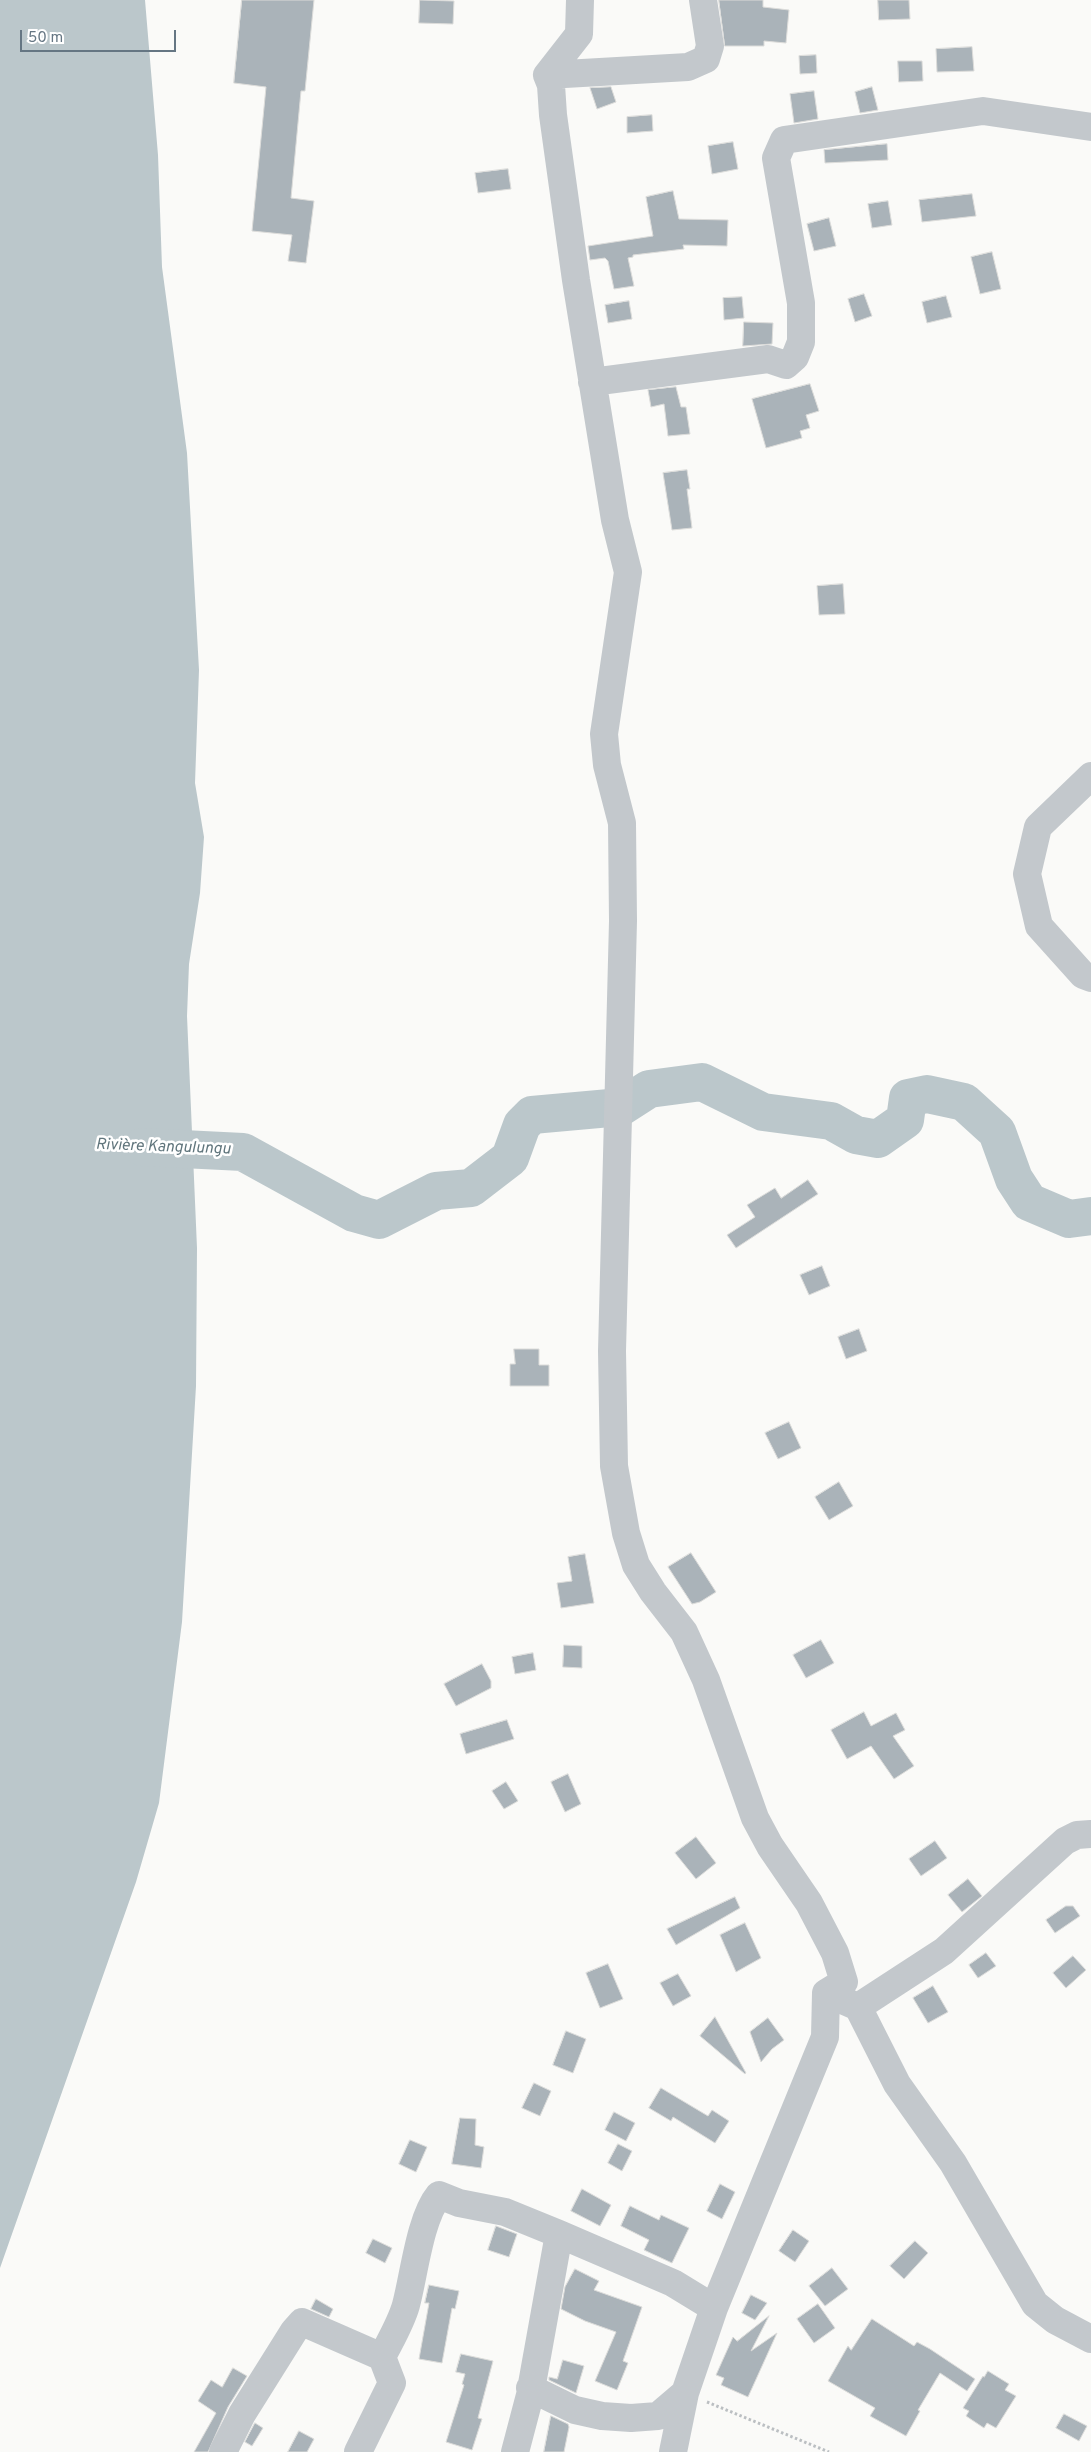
<!DOCTYPE html>
<html>
<head>
<meta charset="utf-8">
<style>
	body { margin:0 }
	#map { position:relative; width:1091px; height:2452px; overflow:hidden; background:#fafaf8; font-family:Overpass,sans-serif }
	canvas { display:block }
	.scale { position:absolute; left:20px; top:30px; width:156px; height:22px; box-sizing:border-box; border:2px solid #657683; border-top:0; padding-left:6px; font-size:15px; line-height:18px; white-space:nowrap; color:#657683; -webkit-text-stroke:4px #fff; paint-order:stroke }
</style>
</head>
<body>
<div id="map">
<canvas width="1091" height="2452"></canvas>
<div class="scale">50 m</div>
</div>
<script>
const g = document.querySelector('canvas').getContext('2d');
g.lineJoin = 'round';
function paint(path, color) {
  g.fillStyle = color;
  g.fill(path, 'evenodd');
}
function strokePath(path, color, width, dash) {
  g.strokeStyle = color;
  g.lineWidth = width;
  g.lineCap = dash ? 'butt' : 'round';
  g.setLineDash(dash || []);
  g.stroke(path);
}
function write(font, color, halo, rows, align = 'center') {
  g.font = font + ' Overpass,sans-serif';
  g.lineWidth = 5;
  g.setLineDash([]);
  g.textBaseline = 'middle';
  g.strokeStyle = halo;
  g.fillStyle = color;
  for (const [text, x, y, turn = 0] of rows) {
    g.save();
    g.translate(x, y);
    g.rotate((+turn || 0) * Math.PI / 180);
    g.textAlign = isNaN(turn) ? turn : align;
    if (halo) g.strokeText(text, 0, 0);
    g.fillText(text, 0, 0);
    g.restore();
  }
}
const water = new Path2D(`
	M0,0H145L158,155L162,267L187,453L199,670L195,783L204,837L200,893L189,964L187,1016L197,1248L196,1386L182,1622L159,1803L136,1882L0,2268Z`);
const river = new Path2D(`
	M142,1147L243,1152L354,1213L379,1220L436,1191L471,1188L510,1158L522,1125L532,1115L621,1107L649,1089L702,1082L763,1112L831,1121L856,1135L878,1139L905,1120L908,1098L927,1094L964,1102L997,1132L1014,1179L1029,1202L1069,1219L1091,1216`);
const building = new Path2D(`
	M242,0H314L305,91H301L291,198L314,201L306,263L288,261L292,235L252,231L266,87L234,83Z
	M420,0L454,1L453,24L419,23Z
	M719,0H763V7L789,10L786,43L764,41V46H725Z
	M878,0H909L910,19L879,20Z
	M972,47L974,71L937,72L936,49Z
	M816,55L817,73L800,74L799,56Z
	M898,61H922L923,81L899,82Z
	M611,87L616,102L597,109L590,88Z
	M872,87L878,110L860,113L855,92Z
	M814,91L818,119L794,123L790,94Z
	M652,115L653,131L627,133V117Z
	M733,142L738,169L712,174L708,146Z
	M887,144L888,160L825,163L824,150Z
	M508,169L511,189L478,193L475,173Z
	M673,191L679,219L728,220L727,246L683,245L684,249L633,255V257L628,258L634,286L614,289L608,261L605,258L590,260L588,246L653,236L646,197Z
	M972,194L976,216L922,222L919,200Z
	M888,201L892,225L872,228L868,204Z
	M829,218L836,246L814,251L807,224Z
	M992,252L1001,289L980,294L971,257Z
	M864,294L872,316L855,322L848,299Z
	M946,296L952,317L927,323L922,302Z
	M742,297L744,318L724,320L723,298Z
	M629,301L632,319L608,323L605,305Z
	M744,322L773,323L772,344L743,346Z
	M810,384L819,411L806,415L810,428L800,431L802,438L766,448L752,399Z
	M676,387L681,407H686L690,434L668,436L664,404L651,407L648,390Z
	M687,470L690,489H687L692,528L672,530L663,473Z
	M843,584L845,614L819,615L817,586Z
	M808,1180L818,1194L736,1248L727,1235L755,1217L747,1205L775,1188L781,1198Z
	M822,1266L830,1286L809,1295L800,1275Z
	M859,1329L867,1351L846,1359L838,1337Z
	M514,1349H539V1365H549V1386H510V1364H515Z
	M789,1422L801,1448L778,1459L765,1433Z
	M839,1482L853,1506L829,1520L815,1497Z
	M691,1553L716,1592L700,1602L692,1604L668,1567Z
	M585,1554L594,1603L561,1608L557,1583L572,1581L568,1557Z
	M821,1640L834,1663L806,1678L793,1655Z
	M564,1645L582,1646V1668L563,1667Z
	M533,1653L536,1670L515,1674L512,1657Z
	M482,1664L491,1681V1688L456,1706L444,1684Z
	M864,1712L871,1726L896,1713L905,1730L893,1736L914,1766L894,1779L871,1746L847,1759L831,1730Z
	M507,1720L514,1739L466,1754L460,1734Z
	M568,1774L581,1804L565,1812L551,1782Z
	M506,1782L518,1801L504,1809L492,1791Z
	M696,1837L716,1863L696,1879L675,1853Z
	M935,1841L947,1858L921,1876L909,1859Z
	M968,1879L982,1896L962,1912L948,1895Z
	M735,1897L740,1908L676,1945L667,1929Z
	M1066,1906H1073L1080,1916L1055,1933L1046,1920Z
	M745,1923L761,1958L736,1972L720,1935Z
	M986,1953L996,1966L978,1978L969,1965Z
	M1073,1956L1086,1970L1066,1988L1053,1973Z
	M608,1964L623,1999L600,2008L586,1973Z
	M678,1974L691,1996L673,2006L660,1983Z
	M933,1986L948,2012L928,2023L913,1998Z
	M715,2017L746,2073L745,2074L700,2036Z
	M768,2018L784,2040L772,2049L761,2062L750,2032Z
	M566,2031L586,2039L573,2073L553,2065Z
	M534,2083L551,2091L540,2116L522,2108Z
	M661,2088L708,2116L712,2110L729,2121L715,2143L673,2117L671,2121L649,2108Z
	M614,2112L635,2123L626,2141L605,2130Z
	M460,2118L476,2119L475,2145L484,2147L481,2168L452,2164Z
	M410,2140L427,2147L416,2172L399,2164Z
	M618,2144L632,2151L622,2171L608,2163Z
	M720,2184L735,2192L722,2219L707,2211Z
	M582,2189L611,2205L600,2226L571,2211Z
	M630,2206L659,2220L661,2215L689,2228L672,2263L644,2250L649,2240L621,2226Z
	M496,2226L517,2234L509,2257L488,2250Z
	M793,2230L809,2241L795,2262L779,2251Z
	M373,2239L392,2248L385,2263L366,2253Z
	M915,2241L928,2253L904,2279L890,2266Z
	M832,2268L848,2289L825,2306L809,2286Z
	M575,2269L599,2281L594,2290L642,2307L623,2361L628,2363L617,2390L595,2381L616,2332L585,2321L561,2309L565,2287Z
	M429,2285L459,2291L455,2309L452,2308L442,2363L419,2359L429,2303H425Z
	M751,2295L767,2303L755,2320L742,2313Z
	M316,2299L333,2309L329,2317L311,2309Z
	M818,2304L835,2328L814,2343L797,2319Z
	M769,2316L751,2351L777,2333L748,2397L721,2385L724,2378L716,2375L733,2337L737,2341Z
	M872,2319L914,2346L917,2342L930,2349L975,2379L967,2391L940,2373L918,2410L920,2411L906,2436L870,2416L875,2408L828,2381L848,2346L851,2350Z
	M461,2354L493,2361L478,2418L482,2419L472,2450L446,2442L464,2385L462,2384L465,2374L456,2372Z
	M563,2360L584,2366L576,2393L549,2380V2377L557,2379Z
	M233,2368L247,2376L228,2407L208,2452H194L216,2413L198,2401L211,2380L222,2387Z
	M988,2371L1009,2384L1005,2390L1016,2396L996,2428L987,2423L984,2428L966,2416L969,2411L963,2408L983,2376L984,2377Z
	M1064,2414L1087,2426L1079,2441L1056,2428Z
	M551,2416L568,2424L569,2427L564,2452H544Z
	M255,2423L263,2428L252,2446L245,2442Z
	M299,2431L314,2439L307,2452H288Z`);
const path = new Path2D(`
	M707,2402L829,2452`);
const minor = new Path2D(`
	M580,0L579,34L547,75L551,85L553,115L576,280L615,520L628,572L604,734L607,765L622,823L623,921L612,1351L614,1466L626,1533L636,1565L653,1592L684,1632L706,1680L755,1818L770,1846L809,1903L835,1953L844,1982L826,1993
	M547,75L688,67L706,59L710,46L703,0
	M592,382L768,359L786,365L795,357L801,342V303L776,158L784,140L983,111L1091,127
	M1091,776L1038,827L1027,874L1039,926L1083,975L1091,978
	M826,1993L858,2007L897,2084L953,2163L1035,2304L1055,2320L1091,2339
	M858,2007L944,1951L1065,1841L1077,1835L1091,1834
	M530,2388L575,2410L602,2416L631,2418L658,2416L685,2393
	M223,2452L242,2414L294,2331L302,2322L382,2357
	M358,2452L392,2383L382,2357C390,2341 401,2323 406,2305C414,2275 420,2218 439,2195L459,2203L505,2212L559,2234L673,2283L714,2308
	M515,2452L530,2395L559,2234
	M673,2452L685,2393L714,2308L825,2037L826,1993`);
const waterNames = [
	["Rivière Kangulungu",163,1148,2]
];
paint(water, '#bbc7cb');
strokePath(river, '#bbc7cb', 38);
paint(building, '#aab3b9');
strokePath(building, '#dcdcda', 1);
strokePath(path, '#bbbfc2', 3, [2.5, 2.5]);
strokePath(minor, '#c3c8cc', 28);
write('italic 16px', '#60757c', '#fff', waterNames);
</script>
</body>
</html>
